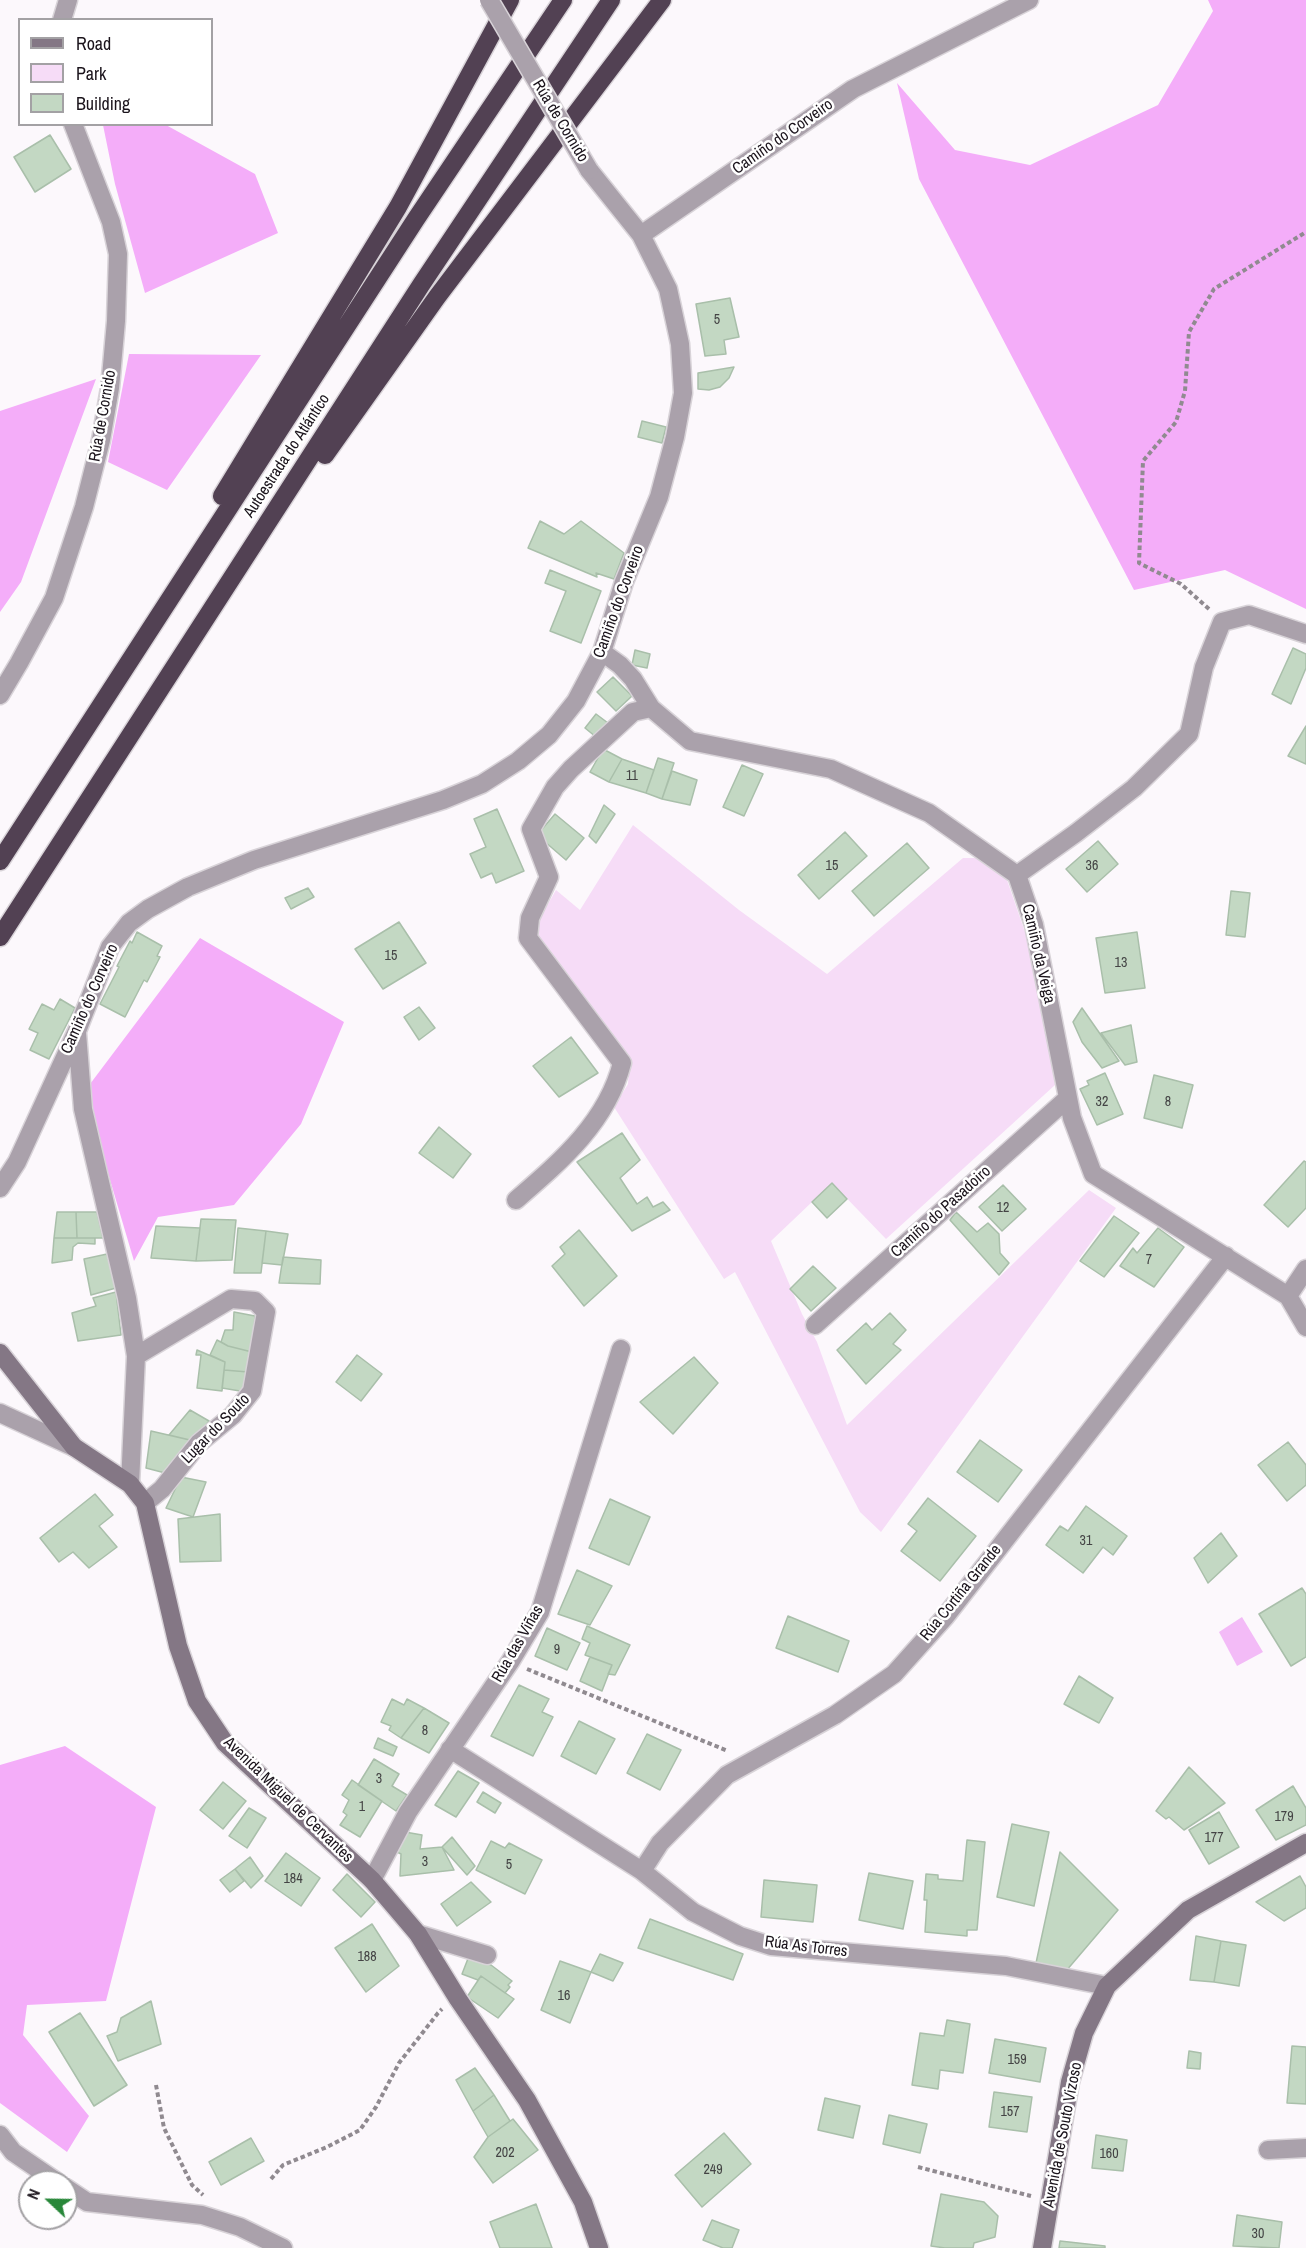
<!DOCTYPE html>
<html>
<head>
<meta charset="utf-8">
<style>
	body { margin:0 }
	#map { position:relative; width:1306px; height:2248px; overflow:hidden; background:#fcf8fc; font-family:"Archivo Narrow",sans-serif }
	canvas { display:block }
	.legend { position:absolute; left:18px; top:18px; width:195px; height:108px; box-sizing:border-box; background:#fff; border:2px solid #a3a1a4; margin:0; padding:8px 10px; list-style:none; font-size:18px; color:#1a131b }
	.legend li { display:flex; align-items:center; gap:12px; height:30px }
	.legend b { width:30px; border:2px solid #a3a1a4 }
	.north { position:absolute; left:18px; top:2170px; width:60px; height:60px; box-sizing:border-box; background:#fff; border:2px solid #a3a1a4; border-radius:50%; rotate:292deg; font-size:16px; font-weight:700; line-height:24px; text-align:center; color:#1a131b }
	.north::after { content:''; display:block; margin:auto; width:21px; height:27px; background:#288739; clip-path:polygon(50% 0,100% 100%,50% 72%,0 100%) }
</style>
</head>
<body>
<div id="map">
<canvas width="1306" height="2248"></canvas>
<ul class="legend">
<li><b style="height:8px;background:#847785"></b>Road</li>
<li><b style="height:16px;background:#f6dcf7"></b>Park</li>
<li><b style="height:16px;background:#c3d8c3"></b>Building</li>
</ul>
<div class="north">N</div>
</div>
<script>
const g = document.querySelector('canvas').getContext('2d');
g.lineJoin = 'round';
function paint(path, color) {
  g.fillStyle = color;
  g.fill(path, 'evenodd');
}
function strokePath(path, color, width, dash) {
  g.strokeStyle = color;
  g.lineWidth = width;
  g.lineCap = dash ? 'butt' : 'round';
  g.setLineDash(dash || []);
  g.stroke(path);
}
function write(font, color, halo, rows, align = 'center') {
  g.font = font + ' "Archivo Narrow",sans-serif';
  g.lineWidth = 5;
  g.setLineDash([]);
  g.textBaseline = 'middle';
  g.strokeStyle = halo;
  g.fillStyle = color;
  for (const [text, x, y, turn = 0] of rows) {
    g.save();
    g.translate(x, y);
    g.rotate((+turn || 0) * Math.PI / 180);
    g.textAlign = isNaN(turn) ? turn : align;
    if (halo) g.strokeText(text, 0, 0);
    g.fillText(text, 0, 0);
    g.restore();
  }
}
const green = new Path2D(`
	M633,825L739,910L827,974L963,858H978L1007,880L1036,964L1055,1085L886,1239L832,1183L771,1241L802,1314L817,1342L847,1425L1089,1190L1116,1208L881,1532L860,1512L735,1272L724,1279L614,1107L628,1084L629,1068L536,933L537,923L556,890L580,910Z`);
const forest = new Path2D(`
	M1208,0H1306V609L1225,570L1134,590L919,179L897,83L955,150L1030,165L1158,105L1213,11Z
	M103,125H166L255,174L278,233L145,293L115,184Z
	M129,354L261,355L167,490L108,462Z
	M96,379L21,582L0,612V411Z
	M200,938L344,1022L301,1124L234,1205L158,1217L134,1261L84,1092Z
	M65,1746L156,1807L106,2001L27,2005L23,2035L89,2116L67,2152L0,2103V1765Z`);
const water = new Path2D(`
	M1242,1617L1263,1652L1237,1666L1219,1632Z`);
const building = new Path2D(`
	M50,135L71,169L35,192L14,157Z
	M730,298L739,337L724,340L726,354L705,356L696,304Z
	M734,367L729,378L720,387L709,390L698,389V373Z
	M642,421L666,427L662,443L638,437Z
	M540,521L564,534L581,521L624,553L614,579L596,573L597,577L528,548Z
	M550,570L601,591L581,643L550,631L566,591L545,583Z
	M1293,648L1306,654V668L1291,704L1272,694Z
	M635,650L650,654L647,668L632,665Z
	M613,677L632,696L616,711L597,692Z
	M596,714L608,723L596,737L585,728Z
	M1306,726V764L1288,756Z
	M603,749L622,759L609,782L590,772Z
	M658,758L674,763L662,799L646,793Z
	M622,759L654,770L646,793L609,782Z
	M742,765L763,774L744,816L723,807Z
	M672,771L697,780L690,805L662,799Z
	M604,805L615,814L596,843L589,836Z
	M497,809L524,871L496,883L492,873L481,878L470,854L486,847L474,819Z
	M555,814L584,838L566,860L537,835Z
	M845,832L867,856L819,899L798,875Z
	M1098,841L1118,864L1087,892L1066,869Z
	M907,843L929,868L874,916L852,891Z
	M308,888L314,897L291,909L285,898Z
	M1231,891L1250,893L1245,937L1226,935Z
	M399,922L426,963L383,989L355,949Z
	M137,932L162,946L157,956L160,957L147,982L144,980L125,1017L100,1004L119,967L117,966L130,941L132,943Z
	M1137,932L1145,988L1105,993L1096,938Z
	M60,999L75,1008L49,1059L30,1050L38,1033L29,1029L42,1004L54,1010Z
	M419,1007L435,1028L419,1040L404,1017Z
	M1082,1008L1119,1061L1102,1068L1082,1042L1073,1022Z
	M1131,1025L1137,1062L1125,1065L1101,1033Z
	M571,1037L598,1073L559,1097L533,1066Z
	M1105,1073L1123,1114L1097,1125L1080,1089L1089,1085L1087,1081Z
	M1154,1075L1193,1085L1182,1128L1144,1118Z
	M439,1127L471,1154L453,1178L419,1153Z
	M622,1133L640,1160L620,1178L637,1204L647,1197L653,1207L663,1202L670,1210L632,1231L577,1162Z
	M1304,1161L1306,1162V1208L1288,1227L1264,1205Z
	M832,1183L847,1199L827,1218L812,1202Z
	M1003,1185L1026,1209L1002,1231L979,1207Z
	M57,1212H76L77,1238H54Z
	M76,1212H97L103,1238H77Z
	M956,1212L977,1232L988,1223L999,1234L1000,1253L1009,1263L999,1275L950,1220Z
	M1114,1216L1139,1233L1104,1277L1080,1261Z
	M201,1219L236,1220L232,1260L196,1261Z
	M156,1226L200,1228L196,1261L151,1258Z
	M238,1228L266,1231L261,1273H234Z
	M1158,1228L1184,1247L1154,1287L1120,1266L1133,1248L1137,1253Z
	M579,1230L617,1276L584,1306L552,1266L565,1254L560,1247Z
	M266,1231L288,1234L282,1265L262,1263Z
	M54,1238H95V1244L78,1243L73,1247L72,1260L52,1263Z
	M107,1254L116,1288L91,1295L84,1259Z
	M283,1257L321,1260L320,1284L279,1283Z
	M813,1266L836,1288L811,1311L790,1289Z
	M116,1292L121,1335L78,1341L72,1313L96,1306L93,1298Z
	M234,1312L255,1316L252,1352L228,1346L221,1342L225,1330H233Z
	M890,1313L906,1330L893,1344L901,1350L866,1384L837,1350L866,1323L872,1330Z
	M217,1340L228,1346L252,1352L248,1372L224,1370L225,1362L210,1355Z
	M197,1350L225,1362L222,1391L197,1388L201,1355H196Z
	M357,1355L382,1374L361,1401L336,1382Z
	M694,1357L718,1383L673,1434L640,1402Z
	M224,1370L248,1372L246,1392L222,1388Z
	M190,1410L209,1421L194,1441L169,1435Z
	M151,1431L194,1441L169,1474L146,1468Z
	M980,1440L1022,1470L998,1502L957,1472Z
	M1288,1442L1306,1465V1485L1287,1501L1258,1465Z
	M181,1477L206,1482L193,1517L166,1508Z
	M95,1494L113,1515L99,1526L117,1547L89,1568L73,1552L59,1562L40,1538Z
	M928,1498L976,1536L940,1581L901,1551L917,1531L908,1524Z
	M610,1499L650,1517L629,1565L589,1548Z
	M1086,1506L1127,1536L1113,1555L1103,1547L1083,1573L1046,1545L1060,1526L1068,1531Z
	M220,1514L221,1561L180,1562L178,1519Z
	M1221,1533L1237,1556L1208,1583L1194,1558Z
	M577,1570L612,1586L590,1625L558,1614Z
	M1302,1588L1306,1594V1657L1291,1666L1259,1614Z
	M788,1616L849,1641L838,1672L776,1648Z
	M587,1626L630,1645L615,1675L608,1674L612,1665L585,1655L590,1643L582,1639Z
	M547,1628L580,1643L567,1670L535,1656Z
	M590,1657L612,1665L602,1691L580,1681Z
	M1079,1676L1113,1698L1099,1723L1064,1704Z
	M519,1685L549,1699L542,1712L553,1717L533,1756L491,1736Z
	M392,1699L404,1705L407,1699L424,1708L401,1738L389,1730L391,1726L381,1722Z
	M424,1708L449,1723L429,1753L401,1738Z
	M579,1721L615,1739L596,1774L561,1756Z
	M647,1734L681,1750L660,1790L627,1773Z
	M378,1738L397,1747L393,1756L374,1748Z
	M374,1759L399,1774L392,1786L407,1795L396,1811L358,1785Z
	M1189,1767L1225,1803L1184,1830L1169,1817L1166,1819L1156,1811Z
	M458,1771L479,1783L456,1817L435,1805Z
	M352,1780L382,1801L360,1837L340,1825L347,1815L343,1812L349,1800L342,1795Z
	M223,1782L246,1801L223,1829L200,1810Z
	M1293,1786L1306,1808V1825L1276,1840L1256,1810Z
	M483,1792L501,1803L495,1813L477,1802Z
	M249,1808L266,1818L247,1848L229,1836Z
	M1219,1812L1239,1847L1209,1864L1189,1830Z
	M1012,1824L1049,1832L1034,1906L997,1897Z
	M405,1832L422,1835L420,1849L442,1847L454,1870L400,1876L401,1854L397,1852Z
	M452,1837L475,1866L467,1875L442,1847Z
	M967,1840L985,1842L977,1930H967V1936L925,1932L927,1900H924L926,1874L938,1875V1879L963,1881Z
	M491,1841L505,1848L509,1843L542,1860L525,1894L476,1870Z
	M1060,1852L1118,1910L1066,1971L1036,1963Z
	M286,1853L320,1878L301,1906L265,1881Z
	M250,1857L263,1876L251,1888L235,1869Z
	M235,1869L244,1881L230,1892L220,1880Z
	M869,1873L913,1881L903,1929L859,1920Z
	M347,1874L375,1902L361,1917L333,1890Z
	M1300,1876L1306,1887V1908L1284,1921L1256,1902Z
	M764,1880L817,1885L813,1922L761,1917Z
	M471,1882L491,1902L457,1926L441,1904Z
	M650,1919L743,1954L733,1980L638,1948Z
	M372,1924L399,1966L366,1992L335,1948Z
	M1196,1936L1221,1941L1214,1982L1190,1980Z
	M1221,1941L1246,1945L1239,1986L1214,1982Z
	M600,1954L623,1963L613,1981L591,1972Z
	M469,1956L491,1965L512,1981L508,1985L510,1987L505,1993L481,1976L478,1980L462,1974Z
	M560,1961L591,1972L570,2023L541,2010Z
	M481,1976L514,1999L498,2018L467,1997Z
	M151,2001L161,2044L118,2061L107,2036L117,2032L121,2018Z
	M80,2013L127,2085L94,2106L49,2032Z
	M947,2020L970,2024L963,2073L940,2070L938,2089L912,2085L920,2033L944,2036Z
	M995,2039L1046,2048L1040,2082L989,2073Z
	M1292,2046L1306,2047V2104L1287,2103Z
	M1189,2051L1201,2053L1200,2069L1187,2068Z
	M475,2068L494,2095L473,2111L456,2080Z
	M994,2092L1032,2097L1027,2132L989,2127Z
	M494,2095L510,2121L488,2137L473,2111Z
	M825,2098L860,2106L853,2138L818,2130Z
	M889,2115L927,2124L920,2153L883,2144Z
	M513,2119L538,2150L493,2183L474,2157L488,2137Z
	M724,2133L751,2164L702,2207L675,2175Z
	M1096,2135L1127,2140L1123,2171L1092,2168Z
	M251,2138L264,2161L221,2185L209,2162Z
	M941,2194L984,2202L998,2216L995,2237L974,2243L973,2248H945L931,2246Z
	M536,2204L552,2248H500L490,2222Z
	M1237,2215L1282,2222L1279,2248L1233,2246Z
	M712,2220L739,2230L732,2248H723L703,2240Z
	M1060,2241L1105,2246V2248H1059Z`);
const path = new Path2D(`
	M1209,609L1181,584L1139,563L1143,461L1176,422L1185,391L1189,332L1214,289L1306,232
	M527,1669L728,1751
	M156,2085L164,2128L192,2185L203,2195
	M918,2167L1031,2196
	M271,2179L283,2165L327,2147L360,2130L376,2107L399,2063L438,2013L442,2009`);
const street = new Path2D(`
	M62,20L68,0
	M641,235L853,89L1029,0
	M602,652L620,665L633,679L651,708L690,741L831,769L929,813L1017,875L1034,925L1072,1118L1093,1174L1288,1296L1306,1327
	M0,695L19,663L54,598L84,507L101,440L110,388L116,321L118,254L111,222L73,124
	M1017,875L1076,833L1134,788L1189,734L1204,667L1222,622L1249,615L1306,634
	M77,1033L83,1109L127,1298L136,1356L130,1484
	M0,1188L17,1162L77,1031L110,947L129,923L148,909L188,887L254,860L443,800L482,784L518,761L549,735L576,701L602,652L624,582L659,497L675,437L683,393L680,344L668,289L641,235L589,170
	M516,1200C561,1161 607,1122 622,1063L528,938L530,918L549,877L531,829L555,787L571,769L633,712L651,708
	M1288,1296L1306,1269
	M815,1325L1068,1098
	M136,1356L231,1299L255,1301L266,1312L252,1391L233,1415L199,1443L162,1489L145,1503
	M0,1413L74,1447
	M450,1749L642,1871L693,1912L740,1936L771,1946L1006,1966L1107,1986
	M642,1871L660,1843L727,1775L835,1715L894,1674L945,1617L1226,1256
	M372,1880L408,1812L510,1662L540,1612L621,1349
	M418,1934L487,1955
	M0,2135L13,2152L57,2182
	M1268,2150L1306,2148
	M66,2188L87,2202L202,2215L240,2227L283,2248`);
const secondary = new Path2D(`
	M0,1353L74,1447L130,1484L145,1503L178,1646L197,1701L225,1743L372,1880L418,1934L458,1999L527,2100L583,2202L599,2248
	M1042,2248L1070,2082L1084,2033L1107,1986L1188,1910L1306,1843`);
const highway = new Path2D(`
	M325,455L437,297L662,0
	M222,496L398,207L510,0
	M0,861L416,219L563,0
	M0,937L421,285L611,0`);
const streetBridge = new Path2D(`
	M489,0L589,170`);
const numberNames = [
	["5",717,320],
	["11",632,776],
	["15",832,866],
	["36",1092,866],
	["15",391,956],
	["13",1121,963],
	["32",1102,1102],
	["8",1168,1102],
	["12",1003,1208],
	["7",1149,1260],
	["31",1086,1541],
	["9",557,1650],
	["8",425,1731],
	["3",379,1779],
	["1",362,1807],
	["179",1284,1817],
	["177",1214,1838],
	["3",425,1862],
	["5",509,1865],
	["184",293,1879],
	["188",367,1957],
	["16",564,1996],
	["159",1017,2060],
	["157",1010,2112],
	["202",505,2153],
	["160",1109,2154],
	["249",713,2170],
	["30",1258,2234]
];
const streetNames = [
	["Rúa de Cornido",560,121,59],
	["Camiño do Corveiro",783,137,-35],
	["Rúa de Cornido",103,416,-80],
	["Autoestrada do Atlántico",287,456,-57],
	["Camiño do Corveiro",619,602,-70],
	["Camiño da Veiga",1038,954,77],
	["Camiño do Corveiro",90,999,-66],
	["Camiño do Pasadoiro",941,1212,-42],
	["Lugar do Souto",216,1429,-46],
	["Rúa Cortiña Grande",961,1593,-51],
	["Rúa das Viñas",518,1644,-60],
	["Avenida Miguel de Cervantes",288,1800,44],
	["Rúa As Torres",806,1947,7],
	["Avenida de Souto Vizoso",1063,2135,-79]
];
paint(green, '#f6dcf7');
paint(forest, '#f4adf9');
paint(water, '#f3bbf7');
paint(building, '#c3d8c3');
strokePath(building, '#a9bfaa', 1.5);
strokePath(street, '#d8d3d8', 21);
strokePath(secondary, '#d8d3d8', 21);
strokePath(highway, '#d8d3d8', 21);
strokePath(path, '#908a90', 4, [4.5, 3]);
strokePath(street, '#aaa1ab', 18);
strokePath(secondary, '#847785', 18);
strokePath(highway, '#524153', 18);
strokePath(streetBridge, '#d8d3d8', 21, []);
strokePath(streetBridge, '#aaa1ab', 18);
write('14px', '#444445', null, numberNames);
write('16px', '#1a131b', '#fff', streetNames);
</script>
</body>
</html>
